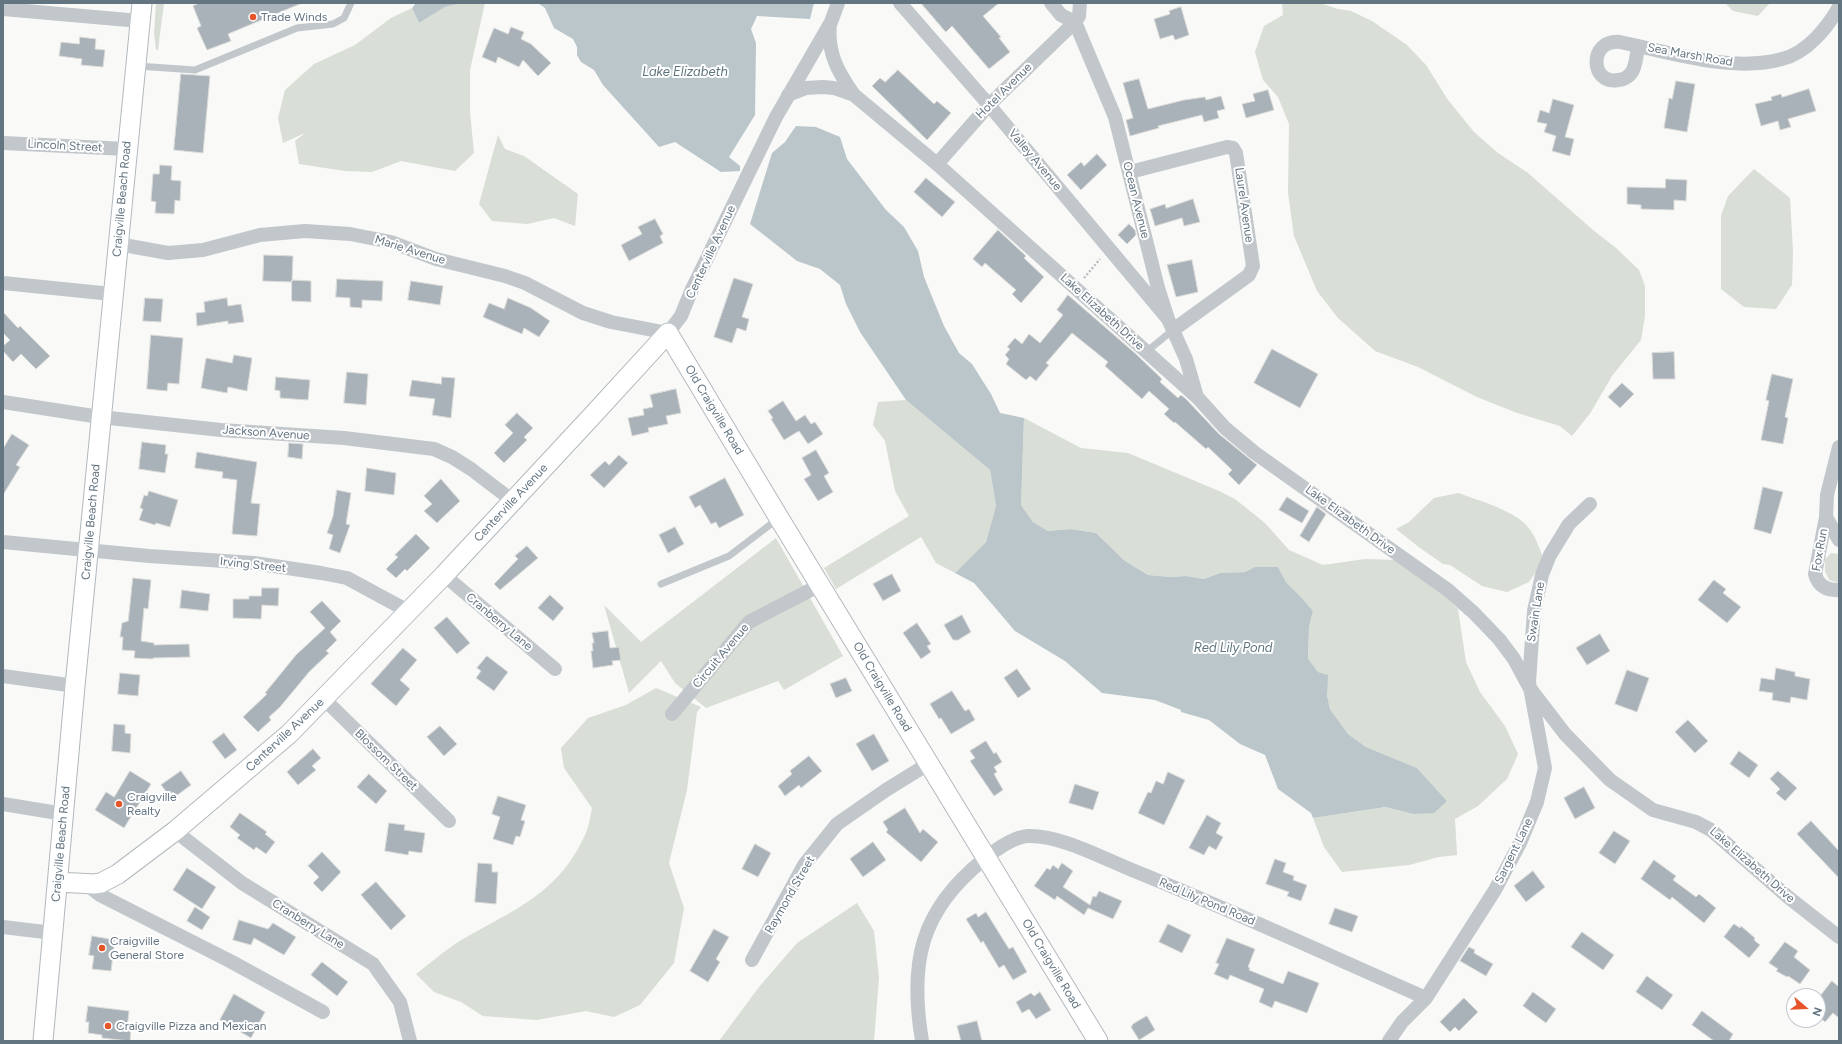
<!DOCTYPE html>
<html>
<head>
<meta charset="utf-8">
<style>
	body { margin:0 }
	#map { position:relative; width:1842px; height:1044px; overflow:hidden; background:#f9f9f7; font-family:Figtree,sans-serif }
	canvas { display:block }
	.frame { position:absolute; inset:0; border:4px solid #647582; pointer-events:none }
	.north { position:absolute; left:1786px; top:988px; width:40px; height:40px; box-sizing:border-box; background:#fff; border:1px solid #c1c8cd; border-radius:50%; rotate:109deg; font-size:11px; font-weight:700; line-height:16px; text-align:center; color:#647582 }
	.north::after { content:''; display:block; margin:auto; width:14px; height:18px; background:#e6552a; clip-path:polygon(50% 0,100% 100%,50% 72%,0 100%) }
</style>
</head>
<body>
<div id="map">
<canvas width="1842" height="1044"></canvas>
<div class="frame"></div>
<div class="north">N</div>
</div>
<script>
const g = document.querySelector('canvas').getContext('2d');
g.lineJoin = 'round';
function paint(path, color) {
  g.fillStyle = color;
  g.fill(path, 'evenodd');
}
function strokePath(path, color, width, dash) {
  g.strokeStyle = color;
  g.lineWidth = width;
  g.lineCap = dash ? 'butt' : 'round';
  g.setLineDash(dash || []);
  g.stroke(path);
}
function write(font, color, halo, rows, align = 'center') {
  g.font = font + ' Figtree,sans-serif';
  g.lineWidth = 4;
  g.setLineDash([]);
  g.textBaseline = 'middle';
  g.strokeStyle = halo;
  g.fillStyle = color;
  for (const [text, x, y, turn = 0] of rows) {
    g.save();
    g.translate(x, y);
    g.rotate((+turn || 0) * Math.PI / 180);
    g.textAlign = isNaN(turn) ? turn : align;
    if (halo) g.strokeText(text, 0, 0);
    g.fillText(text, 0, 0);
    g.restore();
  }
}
const green = new Path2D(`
	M156,3H164L158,50H156L154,33Z
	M462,3H485L470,70V112L474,153L455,171L401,161L372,172L345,171L299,164L295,141L305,133L283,143L278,118L285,90L314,64L355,45L391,18L412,8L419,23L445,7Z
	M1282,3H1320L1338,9L1351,11L1372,21L1407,45L1426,65L1448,100L1474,132L1498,153L1528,173L1593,230L1616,248L1639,270L1645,286V316L1641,340L1612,376L1591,412L1572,436L1560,426L1517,413L1477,397L1418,367L1375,351L1338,318L1317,291L1294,236L1288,193L1289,124L1278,97L1263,80L1255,52L1264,26L1283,15Z
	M1725,3H1770L1758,16L1733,11Z
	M498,135L505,149L524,156L578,194L575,226L554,218L527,224L492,221L479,204Z
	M1754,169L1790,198L1793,252L1792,285L1776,309L1744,307L1721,289V216L1728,196Z
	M906,400L990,470L996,506L986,542L955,573L936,563L921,537L836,589L824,568L909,516L895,491L885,441L873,425L878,402Z
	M1024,418L1081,448L1128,453L1219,491L1235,499L1265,523L1289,550L1323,565L1365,559L1396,560L1435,586L1458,609L1466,662L1480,692L1505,726L1518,754L1507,779L1478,806L1455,819L1457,855L1439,857L1409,865L1342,872L1324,847L1313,818L1387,807L1413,814L1447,801L1417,768L1366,747L1348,734L1330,709L1327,695V675L1318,672L1308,660L1309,627L1313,611L1301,597L1286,582L1278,567H1255L1245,572L1220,573L1204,579L1186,576L1171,577L1148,575L1125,561L1096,533L1070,529L1048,531L1033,522L1021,505Z
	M1458,493C1478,500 1508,509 1523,522C1534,531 1539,547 1544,560L1529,582L1507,592L1482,586L1450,565L1443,564L1420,548L1396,529L1409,522L1434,498Z
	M776,538L843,656L784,690L778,681L706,708L675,683L661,661L629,693L604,605L641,642Z
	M1831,553L1839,554L1838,583L1829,580L1825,571V559Z
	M656,688L701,707L697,712L687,790L669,863L684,908L674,963L640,1005L614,1017L586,1011L537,1020L483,1016L461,1002L434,992L416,974C429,964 442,953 455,944C509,911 556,898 585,835C589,827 590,817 592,808L564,768L561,748L588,718L626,705Z
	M857,903L874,931L879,978L874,1041H719L759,987L797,943Z`);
const water = new Path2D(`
	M416,3H462L445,7L419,23L412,8Z
	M538,3H814L810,19L757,16L751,29L756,43L755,115L729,157L740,166V171L721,172L675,142L659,147L603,85L594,70L581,62L577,55V47L573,39L554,28L545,8Z
	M796,126L816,127L840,137L847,159L886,210L904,227L918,251L924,277L944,326L959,353L972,364L991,394L1000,413L1024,418L1021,505L1033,522L1048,531L1070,529L1096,533L1125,561L1148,575L1171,577L1186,576L1204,579L1220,573L1245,572L1255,567H1278L1286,582L1301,597L1313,611L1309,627L1308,659L1318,672L1328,675L1327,695L1330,709L1348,734L1366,747L1417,768L1447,801L1434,813L1413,814L1386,807L1313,818L1311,813L1278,789L1265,755L1240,744L1209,720L1181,712V710L1155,700L1102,693L1065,661L1015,631L974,583L955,573L986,542L996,506L990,470L906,400L860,332L846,304L840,285L820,269L797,261L750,224L772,153L785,142Z`);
const building = new Path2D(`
	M200,3H302L228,34L231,41L207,50L197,28L201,26L193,6Z
	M921,3H999L983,16L1001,37L999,38L1010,52L989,69L952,26L946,32Z
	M1181,7L1189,35L1175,40L1173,35L1160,39L1154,19L1170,14L1169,11Z
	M511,27L524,32L521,39L531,44L551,63L538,76L523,60L519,67L498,57L496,63L482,57L494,28L508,34Z
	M80,37L96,39L95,49L105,50L103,67L81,65L82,59L59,56L61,42L79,44Z
	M898,70L934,104L937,101L951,113L927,140L872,86L880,78L885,82Z
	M181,74L210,76L203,153L174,150Z
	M1139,79L1148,109L1184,100L1205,97L1206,100L1221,96L1225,109L1217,111L1219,118L1204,122L1202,115L1158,126L1159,128L1130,136L1126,120L1133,118L1123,83Z
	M1676,81L1695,84L1687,132L1664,128L1669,98L1672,99Z
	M1809,89L1816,111L1788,119L1791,127L1780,130L1778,121L1761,126L1755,104L1772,100L1771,97L1781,94L1782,97Z
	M1268,90L1274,110L1246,118L1242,104L1255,101L1253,94Z
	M1553,99L1574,105L1565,137L1574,139L1570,156L1552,151L1556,136L1544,132L1547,124L1537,122L1540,110L1549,113Z
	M1097,154L1107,165L1081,190L1067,175L1081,162L1084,166Z
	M160,165L172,166L171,180L181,181L180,201L175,200L174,214L155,213L156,202L151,201L153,174H159Z
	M926,178L955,202L942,217L914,192Z
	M1666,179L1687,180L1686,201L1674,200V210L1641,209V205L1627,204V187L1665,188Z
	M1193,199L1200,222L1184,226L1182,218L1155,226L1150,209L1165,204L1166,208Z
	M655,219L663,234L660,236L663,243L629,261L621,245L642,234L638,227Z
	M1129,224L1135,230L1136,235L1127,244L1118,235Z
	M998,230L1026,256L1024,258L1044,277L1021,303L1012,294L1016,290L985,263L982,267L973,259Z
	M264,255L293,256L292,282L263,281Z
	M1192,260L1198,292L1176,297L1167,265Z
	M734,278L753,284L742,317L749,319L746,331L737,328L732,343L714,337Z
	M337,279L383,281L382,301L362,300V308L350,307V298L336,297Z
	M292,280L311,281V302L292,301Z
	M411,281L443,286L440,305L408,300Z
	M1068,295L1136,354L1162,379L1160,382L1178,398L1181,395L1186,399L1219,434L1257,465L1239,485L1228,474L1232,470L1208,447L1206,449L1175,422L1174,423L1164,414L1169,409L1149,391L1142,399L1105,366L1108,362L1072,333L1046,363L1049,365L1036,381L1030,376L1026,380L1006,364L1009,359L1005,355L1010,349L1007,347L1015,338L1022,344L1029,334L1040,343L1063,315L1057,310Z
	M145,298L163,299L161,322L143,321Z
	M227,298L228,306L241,304L244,322L228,324V321L197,326L196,313L205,312L204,302Z
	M508,298L531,308L550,321L539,337L524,328L522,334L483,317L489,303L504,309Z
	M3,312L18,328L20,326L50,356L36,369L21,354L13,362L3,351V346L10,340L3,333Z
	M151,335L183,338L179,384L168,383L167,391L147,389Z
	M1272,349L1318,374L1300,408L1254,383Z
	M1674,352L1675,379H1653L1652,353Z
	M234,355L252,358L247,391L228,387L227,393L201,388L206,358L232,363Z
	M347,372L368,374L366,405L344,403Z
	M1772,374L1793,379L1785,417L1788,418L1783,444L1761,440L1769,401L1766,400Z
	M276,377L310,380L308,400L280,398V391L275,390Z
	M442,377L455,378L451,418L432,415L435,399L409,396L412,380L441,384Z
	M1622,383L1634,394L1620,408L1608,397Z
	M676,389L681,413L666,416L668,424L648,428L649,432L632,436L628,418L644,415L643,409L653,407L650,395Z
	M783,401L796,421L805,415L811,424L815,422L823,434L808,444L799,431L784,440L771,419L773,418L768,411Z
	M517,413L533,428L524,437L527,440L504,463L494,453L513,433L505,425Z
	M12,434L29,445L16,465L20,467L3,495V449Z
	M142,442L166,445L165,454H168L165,473L139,469Z
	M289,443L303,444L302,459L288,457Z
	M816,450L829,473L824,476L833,492L818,501L804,479L811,475L802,458Z
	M197,452L257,462L251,503L260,504L257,536L232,534L237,480L222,478L223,472L195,468Z
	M619,455L628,463L604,488L590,475L605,461L609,465Z
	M367,468L396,473L394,495L365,491Z
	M725,478L744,515L719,528L716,522L711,524L700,505L695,508L689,497Z
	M441,479L460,501L437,523L424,511L432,504L424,496Z
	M1763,487L1783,492L1771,534L1754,529Z
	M337,490L351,493L346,524L350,525L340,553L329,549L333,535L327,533L333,516Z
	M149,491L178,500L170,527L156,523L155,525L139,520L143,509L140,508L144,495L147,496Z
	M1287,497L1309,511L1302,523L1279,510Z
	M1317,507L1326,514L1309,542L1300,536Z
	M675,527L684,544L668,553L659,535Z
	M416,534L430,548L407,571L405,569L396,578L386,569L398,557L395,555Z
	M527,546L538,558L500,590L494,584L518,559L515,556Z
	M892,574L901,591L883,601L873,584Z
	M133,578L151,580L148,609L144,608L141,641L154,643V645L189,644L190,657L153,658V659L134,658L135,651L122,650L123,637H120L122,623L128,621Z
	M1714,580L1726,589L1723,593L1741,607L1727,623L1698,600Z
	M262,588H279L278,606L262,605L261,619L233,618V599H249V596H261Z
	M182,590L210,594L208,611L180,608Z
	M550,595L564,608L553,621L538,608Z
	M322,601L341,621L330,632L337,640L326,651L329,653L309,672L280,707L269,717L271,720L258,732L243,717L267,694L265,693L296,655L325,628L310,612Z
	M962,615L971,632L958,640H953L944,625Z
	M447,617L470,643L457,654L434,628Z
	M917,623L931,644L927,646L931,652L921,659L903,633Z
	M608,631L610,648L619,647L621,660L612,661L613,665L593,668L591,651H593L592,643H594L592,633Z
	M1600,634L1610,651L1587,665L1576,648Z
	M403,648L417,660L400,680L410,689L396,706L371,684Z
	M487,656L508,672L494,691L476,678L481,671L477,668Z
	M1776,668L1795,672V676L1810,679L1807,700L1791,697L1790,703L1772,700L1773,693L1759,691L1761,678L1774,680Z
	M1017,669L1031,689L1018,698L1004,678Z
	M1627,670L1649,678L1637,712L1615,704Z
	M120,673L140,675L138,696L118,694Z
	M846,678L852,691L836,698L830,684Z
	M952,691L965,711L969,709L975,720L951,734L941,718L939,719L930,704Z
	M1688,720L1708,741L1695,753L1675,732Z
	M114,724L125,725V733L131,734L130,753L112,751Z
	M440,726L457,744L444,756L427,737Z
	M224,733L237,750L225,759L212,742Z
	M874,734L889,761L872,771L856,744Z
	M986,741L994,754L996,752L1002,762L994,767L997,772L994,774L1003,790L994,796L970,761L975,758L970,751Z
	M313,749L321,758L312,766L316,770L298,785L287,772Z
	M1739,751L1758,765L1749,778L1730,764Z
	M809,756L822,771L801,788L799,785L785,796L778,786L792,774L790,771Z
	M130,771L151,784L124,828L95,810L106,792L114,797Z
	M181,771L191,785L176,796L173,792L169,795L161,785Z
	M1778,771L1797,788L1785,801L1776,793L1780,789L1770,779Z
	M1168,772L1185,780L1164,825L1138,813L1148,792L1151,793L1156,781L1163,784Z
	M369,774L387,791L376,804L357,787Z
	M1075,784L1099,792L1093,810L1069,803Z
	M1584,787L1595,808L1575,819L1564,798Z
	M498,796L526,805L521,820L525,821L520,837L516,836L513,845L493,839L500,817L492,814Z
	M905,808L920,833L923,829L938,842L921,862L886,832L888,830L883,822Z
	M240,813L267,832L265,834L275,842L266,854L256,847L254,850L237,838L240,835L230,827Z
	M1207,815L1221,823L1216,833L1223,837L1216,850L1209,846L1204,855L1189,848Z
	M1811,821L1839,851V878L1797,834Z
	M389,823L405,825L404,830L425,833L422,853L409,851L408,855L385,851Z
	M1614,831L1630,841L1615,864L1599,853Z
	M873,842L886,860L863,877L850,859Z
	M755,844L771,853L758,877L742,869Z
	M322,852L341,872L322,892L313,883L319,877L308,866Z
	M1275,859L1286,863L1283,872L1294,876L1293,880L1307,885L1301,901L1287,896L1289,892L1266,884Z
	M1654,860L1676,876L1673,880L1696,897L1699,894L1716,908L1704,923L1672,897L1670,900L1641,879Z
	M478,863L492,864V872H498L496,904L475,902Z
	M1062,863L1073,871L1063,887L1090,905L1093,896L1096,897L1099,891L1122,901L1113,919L1088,908L1084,915L1057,896L1055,900L1034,886L1047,868L1050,870L1053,865L1058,869Z
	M187,868L216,887L202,909L173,890Z
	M1533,871L1545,887L1526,902L1514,886Z
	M376,882L406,916L391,930L361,895Z
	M195,907L210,917L202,930L187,921Z
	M1335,908L1358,916L1352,932L1329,924Z
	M986,912L1009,949L1013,947L1027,972L1013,980L1004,965L999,968L983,941L981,943L966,919L976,913L978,917Z
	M239,920L268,929L273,923L296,937L284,955L254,938L251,945L233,940Z
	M1168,924L1191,935L1182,953L1159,942Z
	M1734,924L1740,928L1741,926L1755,938L1754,940L1760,945L1749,958L1724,937Z
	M714,929L729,937L716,959L720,962L708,982L690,971Z
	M1582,932L1614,955L1603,970L1571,947Z
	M92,936L115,940L111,971L92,969L94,956L89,955Z
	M1227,938L1255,949L1248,967L1250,968L1249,970L1283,984L1288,971L1319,983L1307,1013L1275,1001L1272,1008L1259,1002L1264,989L1230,975L1228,980L1214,974L1219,964L1216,963Z
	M1785,942L1798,951L1794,957L1810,970L1800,984L1788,976L1787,977L1776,971L1778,969L1769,963Z
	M1469,947L1475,950L1474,953L1493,964L1486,976L1460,961Z
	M322,962L348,982L337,996L311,975Z
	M1647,976L1673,995L1662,1010L1636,992Z
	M1832,981L1839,987V1018L1833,1013L1825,1022L1818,1016V999Z
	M1040,992L1051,1010L1036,1019L1029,1009L1022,1013L1016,1002L1031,993L1034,996Z
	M1533,992L1556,1009L1546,1023L1523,1006Z
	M234,994L265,1012L251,1038L220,1020Z
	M1464,998L1478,1012L1459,1031L1455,1027L1450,1032L1440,1022Z
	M88,1006L129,1011L127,1029H131L130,1041L102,1038V1035L88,1033L89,1022H86Z
	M1702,1011L1733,1034L1729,1041H1714L1692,1025Z
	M1147,1016L1155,1030L1139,1040L1131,1027L1133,1024Z
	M977,1021L982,1041H961L957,1026Z`);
const path = new Path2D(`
	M1084,278L1100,259`);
const lane = new Path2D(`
	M137,66L195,70L297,28L333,24L344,18L351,3
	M1146,352L1173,330
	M661,584L729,556L779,518`);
const street = new Path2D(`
	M900,3L989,105L1168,319
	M1051,3L1061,15L1075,22
	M3,9L140,21
	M1075,22L1115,117L1158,288L1168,319L1186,359L1197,397
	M830,24C827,53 838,72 854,95
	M1638,46C1637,54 1636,63 1633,70C1630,76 1624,80 1618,80C1590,85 1588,39 1620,42C1669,52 1732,73 1782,59C1807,53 1827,28 1839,7
	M788,95L806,88L823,87L834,88L854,95L937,164L1198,398L1225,428L1255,453L1448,590L1474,613L1499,639L1514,659L1529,687L1565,734L1610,780L1653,810L1696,822L1711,830L1788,897L1839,937
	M3,143L127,149
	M937,164L989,105L1075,22L1079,16L1080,3
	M1130,172L1227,147L1233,148L1236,153L1253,266L1249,275L1173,330
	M118,244L168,253L203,250L260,235L305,231L350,234L391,242L436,259L505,276L525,283L583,313L611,322L668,333L681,316L692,289L776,117L831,22L838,3
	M3,283L112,294
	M3,402L100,417L221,430L344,438L434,449L452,457L471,469L513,501
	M1839,447L1827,495L1826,517L1815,574C1818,586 1827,591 1839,590
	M1826,517L1839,540
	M3,542L149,556L254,563L321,573L347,578L408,611
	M444,575L555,669
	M3,676L75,686
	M324,699L449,821
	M672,714L749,622L820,585
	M3,804L64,814
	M175,831L242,883L373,964L400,1002L410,1041
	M86,884L100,895L230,961L323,1012
	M3,927L53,933
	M752,960L804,865L837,824L886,790L928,764
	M922,1041C909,963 920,911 983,860C994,851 1012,837 1028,836C1061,835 1102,858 1132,870C1231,910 1328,955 1426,998
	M1389,1041L1402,1022L1426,998L1495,890L1520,843L1537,802L1545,768L1529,682L1534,611L1542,575L1550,555L1569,524L1590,504`);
const secondary = new Path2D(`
	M58,882L94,884L101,883L118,874L175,831L289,734L444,575L592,416L668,333L779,518L1098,1041
	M43,1041L75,686L142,3`);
const markers = [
	[253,17,4,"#e6552a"],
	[119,804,4,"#e6552a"],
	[102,948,4,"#e6552a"],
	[108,1026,4,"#e6552a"]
];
const poiNames = [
	["Trade Winds",261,17],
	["Craigville",127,797],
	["Realty",127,811],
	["Craigville",110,941],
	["General Store",110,955],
	["Craigville Pizza and Mexican",116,1026]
];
const streetNames = [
	["Sea Marsh Road",1690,55,10],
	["Hotel Avenue",1004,91,-45],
	["Lincoln Street",65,146,3],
	["Valley Avenue",1035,160,50],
	["Craigville Beach Road",122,199,-85],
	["Ocean Avenue",1136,200,76],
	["Laurel Avenue",1244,205,82],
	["Marie Avenue",410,250,17],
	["Centerville Avenue",711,252,-65],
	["Lake Elizabeth Drive",1102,312,42],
	["Old Craigville Road",714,410,59],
	["Jackson Avenue",266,433,4],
	["Centerville Avenue",511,503,-47],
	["Lake Elizabeth Drive",1350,520,36],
	["Craigville Beach Road",91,522,-85],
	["Fox Run",1820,550,-80],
	["Irving Street",253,565,6],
	["Swain Lane",1536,612,-81],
	["Cranberry Lane",499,622,40],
	["Circuit Avenue",721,656,-50],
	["Old Craigville Road",882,687,59],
	["Centerville Avenue",285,735,-43],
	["Blossom Street",386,760,44],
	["Craigville Beach Road",61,844,-85],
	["Sargent Lane",1514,851,-64],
	["Lake Elizabeth Drive",1752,865,41],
	["Raymond Street",790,895,-60],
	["Red Lily Pond Road",1207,902,23],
	["Cranberry Lane",308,924,32],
	["Old Craigville Road",1051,964,59]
];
const waterNames = [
	["Lake Elizabeth",685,72],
	["Red Lily Pond",1233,648]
];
paint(green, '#d9ded6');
paint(water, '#bac6ca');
paint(building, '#a9b2b8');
strokePath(building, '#dbdbd9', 1);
strokePath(secondary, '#b2b9be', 21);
strokePath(path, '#babec1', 2.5, [2, 2]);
strokePath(lane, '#c2c7cb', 7);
strokePath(street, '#c2c7cb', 14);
strokePath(secondary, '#fff', 19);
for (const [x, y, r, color] of markers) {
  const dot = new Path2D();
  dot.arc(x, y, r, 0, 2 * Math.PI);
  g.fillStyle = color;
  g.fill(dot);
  strokePath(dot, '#fff', 1.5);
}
write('12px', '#647582', '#fff', poiNames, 'left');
write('12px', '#647582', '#fff', streetNames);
write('italic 13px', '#5e747c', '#fff', waterNames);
</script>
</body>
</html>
